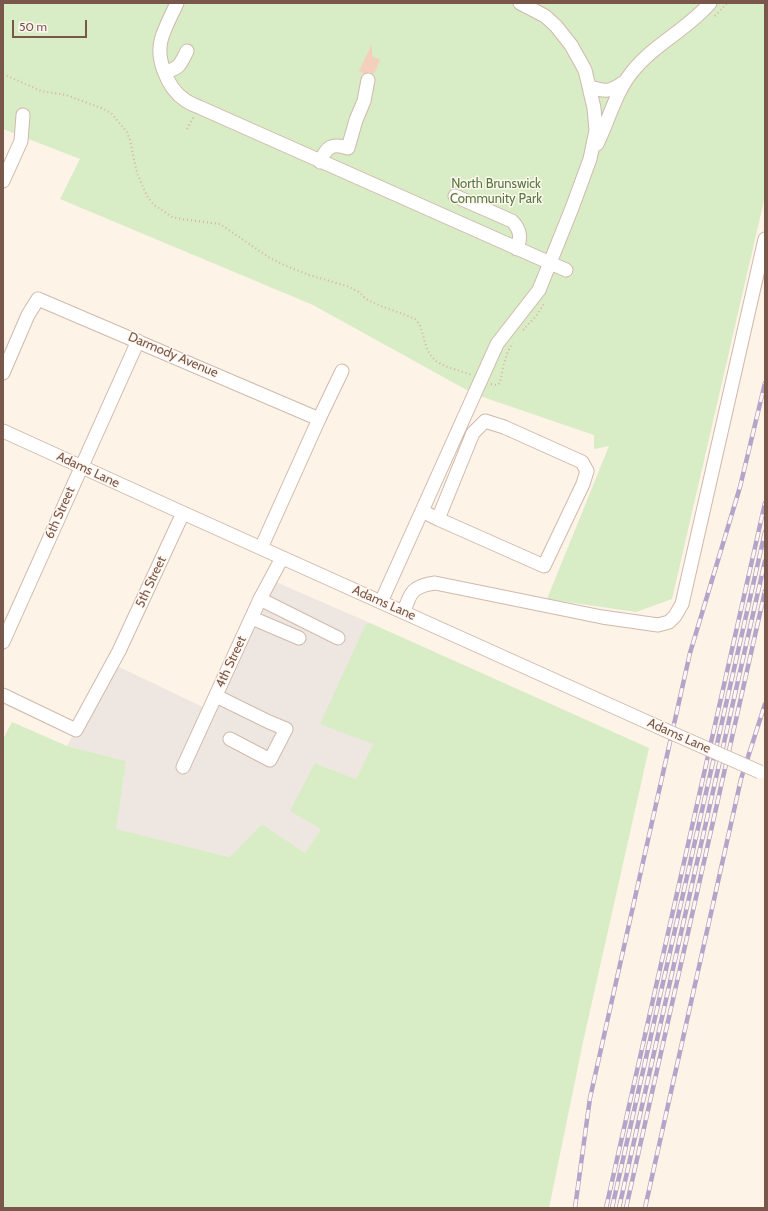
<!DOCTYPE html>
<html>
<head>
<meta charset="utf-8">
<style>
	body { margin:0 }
	#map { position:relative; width:768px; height:1211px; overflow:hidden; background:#fdf3e7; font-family:Cabin,sans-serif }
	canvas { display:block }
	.frame { position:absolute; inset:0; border:4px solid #79574a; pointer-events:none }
	.scale { position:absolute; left:12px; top:20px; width:75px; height:18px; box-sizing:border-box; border:2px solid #79574a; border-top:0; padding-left:5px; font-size:12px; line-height:14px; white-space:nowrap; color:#79574a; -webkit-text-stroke:3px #fff7ef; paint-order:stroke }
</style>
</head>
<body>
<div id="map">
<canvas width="768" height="1211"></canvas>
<div class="frame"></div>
<div class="scale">50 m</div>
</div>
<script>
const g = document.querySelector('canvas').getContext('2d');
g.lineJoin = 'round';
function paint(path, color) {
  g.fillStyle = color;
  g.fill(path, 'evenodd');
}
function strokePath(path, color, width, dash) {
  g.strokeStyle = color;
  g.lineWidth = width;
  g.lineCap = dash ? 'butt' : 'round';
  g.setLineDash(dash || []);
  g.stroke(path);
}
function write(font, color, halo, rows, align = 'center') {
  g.font = font + ' Cabin,sans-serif';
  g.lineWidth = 3;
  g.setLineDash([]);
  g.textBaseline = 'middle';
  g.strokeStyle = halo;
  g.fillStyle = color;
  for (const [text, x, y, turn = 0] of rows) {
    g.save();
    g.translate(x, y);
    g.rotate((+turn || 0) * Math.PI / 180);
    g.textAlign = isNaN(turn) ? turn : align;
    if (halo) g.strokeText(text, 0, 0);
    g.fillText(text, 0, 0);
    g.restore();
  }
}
const industrial = new Path2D(`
	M269,579L370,623L366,624L373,744L356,779L315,763L321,829L305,853L262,824L231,857L115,829L126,761L67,746L111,663L209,710Z`);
const green = new Path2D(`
	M3,3H765V196L672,599L636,612L547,599L609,446L594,449V435L474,394L313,305L60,199L80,159L3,129Z
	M370,623L649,748L583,1042L549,1208H3V739L12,722L67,746L126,761L116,829L230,857L262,824L305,853L321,829L290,811L315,763L356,779L373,744L320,724L366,624Z`);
const building = new Path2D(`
	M372,44V56L380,60L374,74L369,72L364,74L359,71Z`);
const path = new Path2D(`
	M715,16L727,3
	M3,74L41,91L66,95L104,109L112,114L127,132L130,140L137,173L147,196L154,205L172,217L181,219L220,224L270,258L284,265L309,275L347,286L359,292L366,299L381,306L408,316L415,319L420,325L427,349L431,356L436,361L445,366L472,375
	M187,129L194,116
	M523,330L537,315L545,302
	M491,384L497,385L500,383L503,367L508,351L513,343`);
const minor = new Path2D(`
	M177,3C172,14 166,25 162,37C155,57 167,88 185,100C189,103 194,105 199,107L566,270
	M165,72C180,68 180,65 187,51
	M590,87C606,92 610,92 624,82
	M597,144C609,120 615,93 632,72C653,45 688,29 710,3
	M320,162C327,146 332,143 348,148L356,120L364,101L368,80
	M3,181L21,141L23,115
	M455,196L512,221C521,230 521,238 517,249
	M3,373L28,315L38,299L319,419
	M3,431L183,513L665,730
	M422,511L438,519L544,566L583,484L587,471L582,462L504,427L485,421L473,433L438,519
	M261,548L319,419L342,371
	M260,599L338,638
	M381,602L497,344L539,290L572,208L590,159L596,130L594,108L585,70L571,45L556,26L545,16L520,3
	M404,612C410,592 413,586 435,583L602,617L658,625L669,622L675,616L682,604L765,239
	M252,618L299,638
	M3,642L138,341
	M3,695L76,730L119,651L183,513
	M216,696L269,722L286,729L270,760L230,739
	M183,767L260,599L282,558`);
const rail = new Path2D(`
	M575,1208L590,1098L690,653L740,487L765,383
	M606,1208L765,503
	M612,1208L765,532
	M619,1208L765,561
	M626,1208L765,591
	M645,1208L741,779L765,704`);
const minorBridge = new Path2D(`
	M665,730L760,772`);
const parkNames = [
	["North Brunswick",496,184],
	["Community Park",496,199]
];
const streetNames = [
	["Darmody Avenue",173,355,23],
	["Adams Lane",88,470,25],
	["6th Street",60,513,-66],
	["5th Street",151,582,-65],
	["Adams Lane",384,603,24],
	["4th Street",231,662,-65],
	["Adams Lane",679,736,24]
];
paint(industrial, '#eee6e1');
paint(green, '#d8ecc5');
paint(building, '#f4cfbe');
strokePath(minor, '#d0b9ac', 15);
strokePath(path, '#dab2a0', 2, [1, 3]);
strokePath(minor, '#fff', 13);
strokePath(rail, '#b5a4c9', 4.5);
strokePath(rail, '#fff7ef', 3, [9]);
strokePath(minorBridge, '#d0b9ac', 15, []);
strokePath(minorBridge, '#fff', 13);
write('13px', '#547a3e', '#fff7ef', parkNames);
write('13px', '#79574a', '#fff7ef', streetNames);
</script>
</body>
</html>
